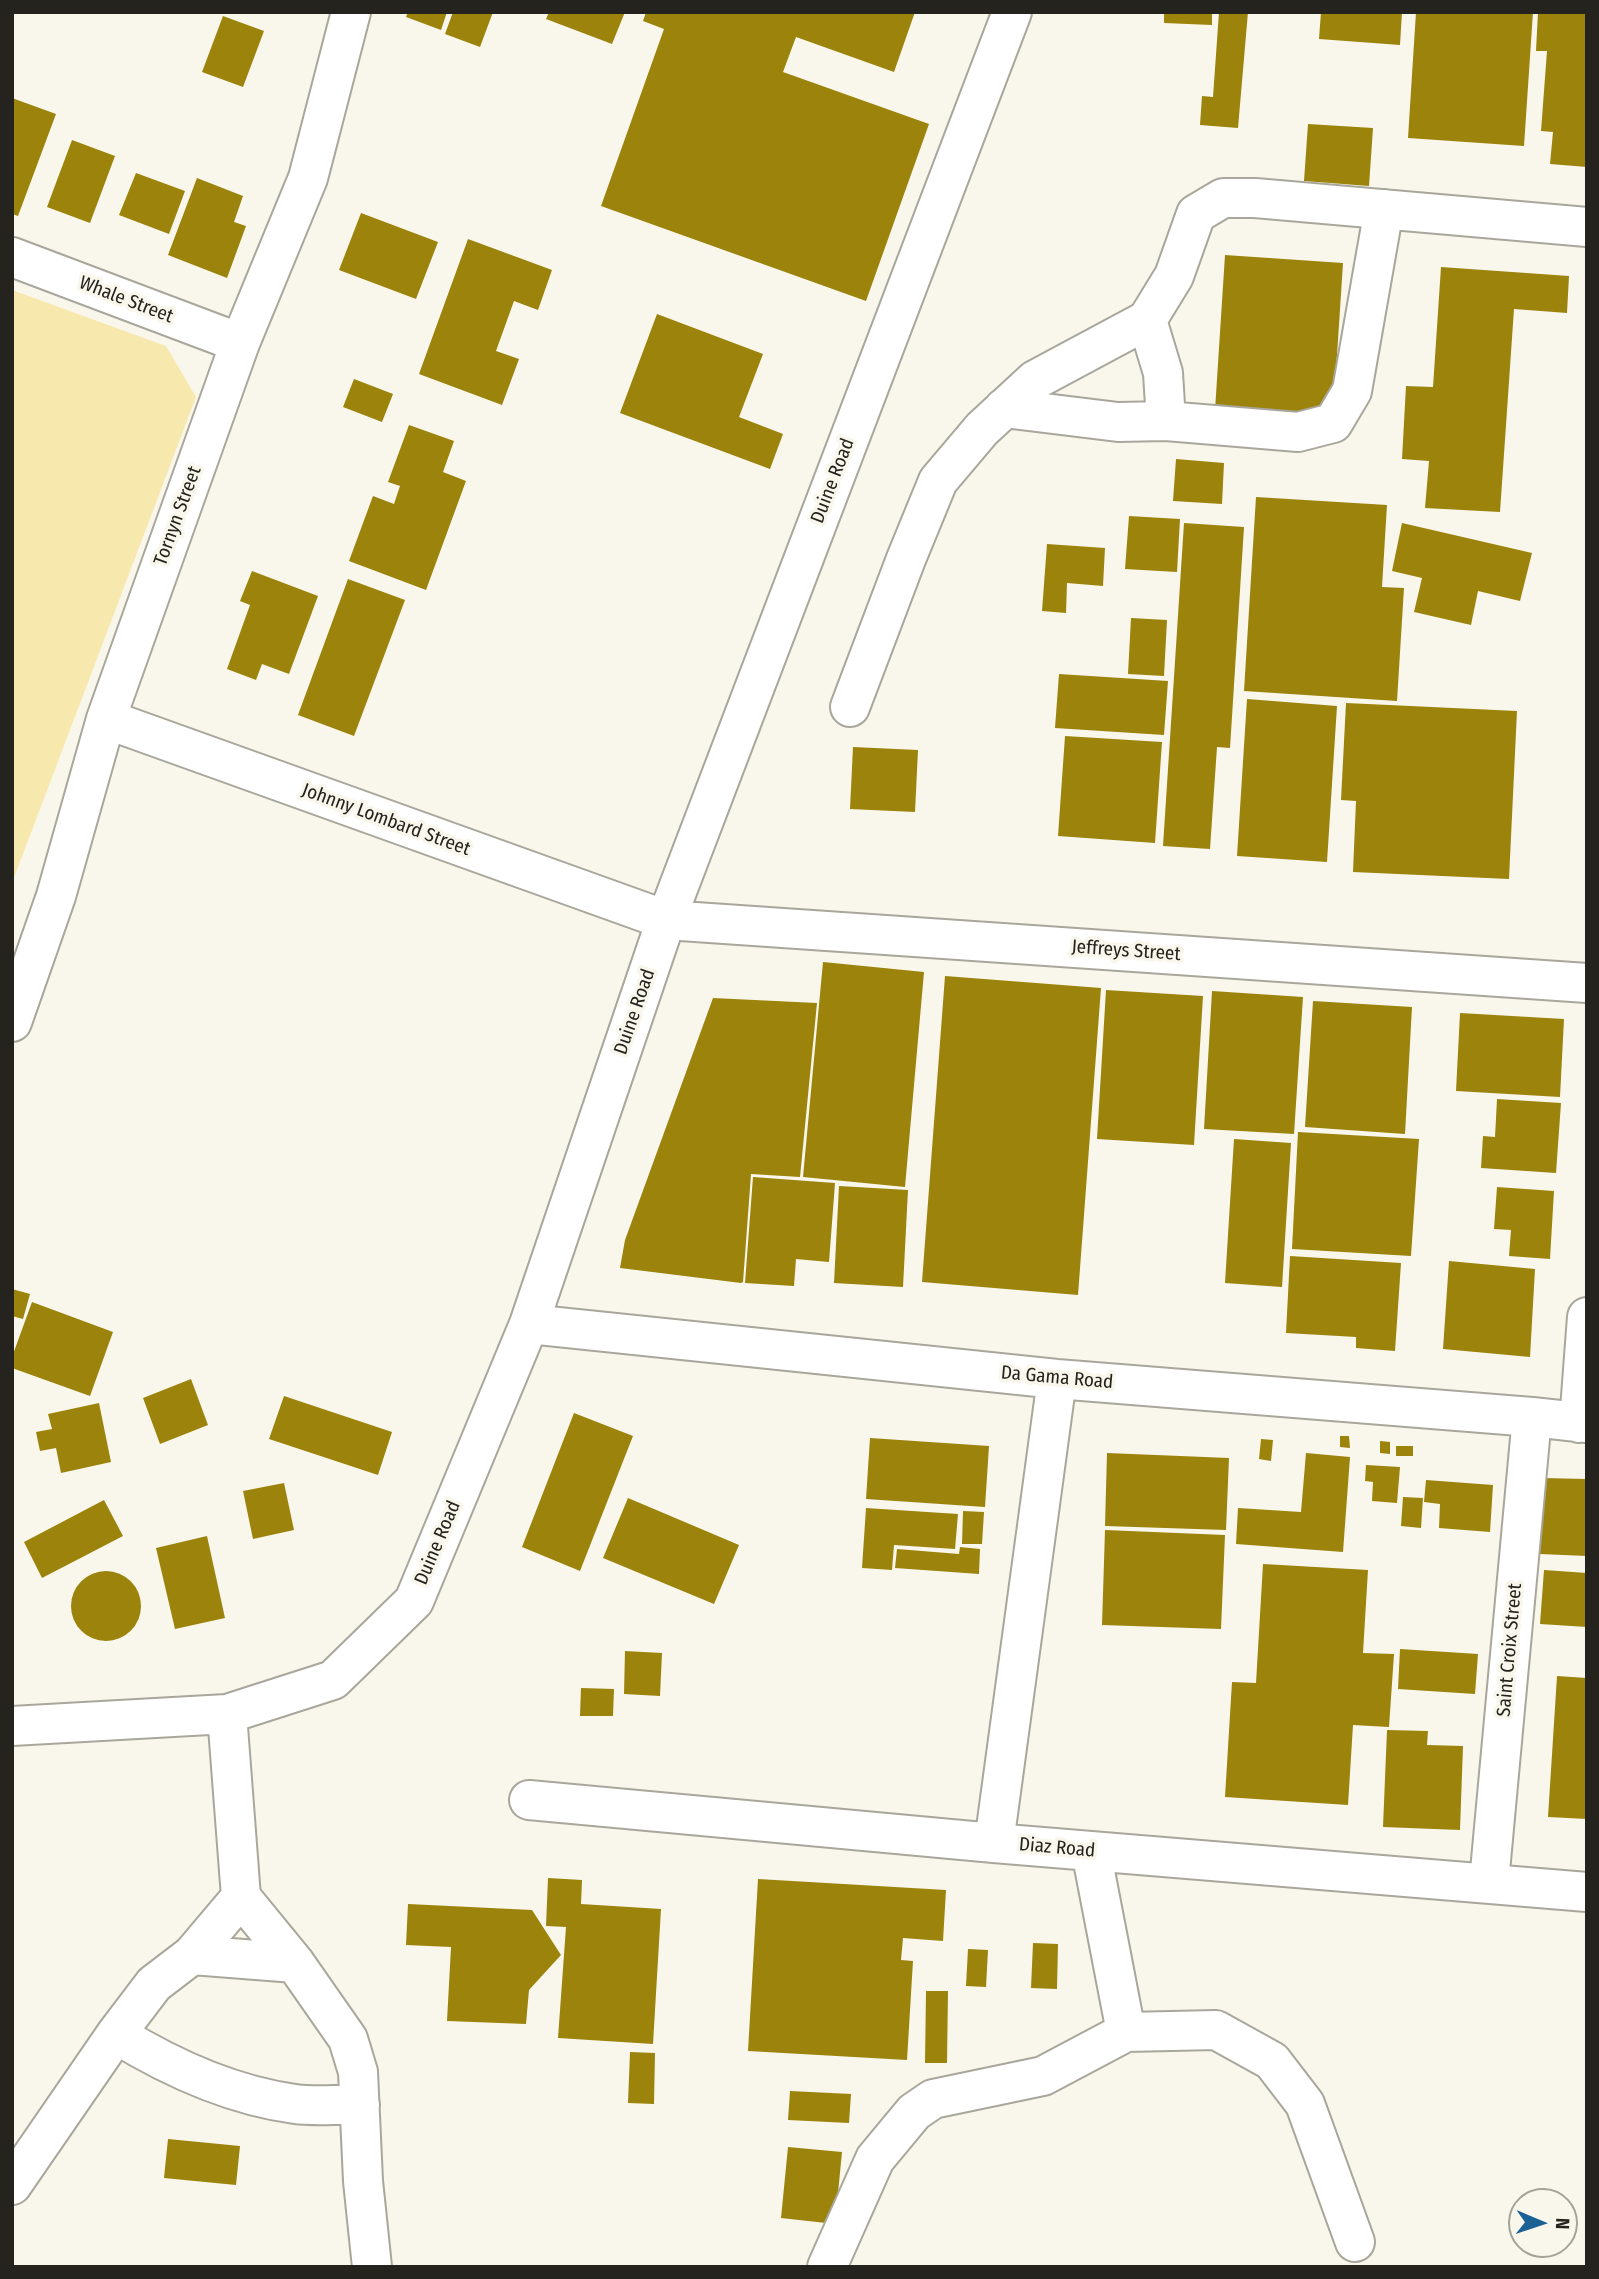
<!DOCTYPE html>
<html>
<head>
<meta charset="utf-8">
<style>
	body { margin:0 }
	#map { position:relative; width:1599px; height:2279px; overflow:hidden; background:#f9f7eb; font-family:"Fira Sans Condensed",sans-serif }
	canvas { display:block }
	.frame { position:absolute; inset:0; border:14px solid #24231e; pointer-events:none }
	.north { position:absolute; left:1508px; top:2188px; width:70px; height:70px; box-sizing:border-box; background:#f9f7eb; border:2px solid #a4a299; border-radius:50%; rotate:92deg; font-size:19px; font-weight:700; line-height:28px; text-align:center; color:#24231e }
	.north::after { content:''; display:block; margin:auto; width:24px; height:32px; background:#1a6195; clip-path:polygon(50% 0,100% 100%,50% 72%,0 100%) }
</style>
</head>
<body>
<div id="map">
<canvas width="1599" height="2279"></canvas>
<div class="frame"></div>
<div class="north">N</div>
</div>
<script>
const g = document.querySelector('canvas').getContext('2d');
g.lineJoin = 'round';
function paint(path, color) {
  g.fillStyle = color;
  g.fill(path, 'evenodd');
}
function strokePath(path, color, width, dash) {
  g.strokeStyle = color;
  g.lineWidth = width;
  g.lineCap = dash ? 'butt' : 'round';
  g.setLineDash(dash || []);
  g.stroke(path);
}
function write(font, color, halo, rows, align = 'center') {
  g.font = font + ' "Fira Sans Condensed",sans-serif';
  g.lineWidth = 7;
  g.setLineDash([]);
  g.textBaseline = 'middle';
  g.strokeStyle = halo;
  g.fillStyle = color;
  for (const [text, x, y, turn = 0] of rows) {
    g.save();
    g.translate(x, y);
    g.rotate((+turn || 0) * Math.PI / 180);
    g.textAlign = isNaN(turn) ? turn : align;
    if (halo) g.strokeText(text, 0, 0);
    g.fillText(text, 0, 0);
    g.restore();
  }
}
const green = new Path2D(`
	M12,290L166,346L196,397L12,883Z`);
const building = new Path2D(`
	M408,12H447L441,30L406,17Z
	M453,12H493L480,47L445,34Z
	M549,12H625L612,44L546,19Z
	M646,12H915L894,72L796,37L783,72L929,124L866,301L601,206L664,29L643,21Z
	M1164,12H1212V25L1164,23Z
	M1219,12H1248L1238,128L1200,125L1202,96L1213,97Z
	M1321,12H1402L1400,45L1319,39Z
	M1416,12H1533L1524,146L1408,138Z
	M1538,12H1587V167L1550,164L1553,132L1541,131L1547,51H1536Z
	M223,16L264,31L243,87L202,72Z
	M12,98L56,114L18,216L12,214Z
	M1308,124L1373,128L1369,186L1304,181Z
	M72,140L115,156L90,223L47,207Z
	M136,173L185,191L169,234L119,215Z
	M197,178L243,196L234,222L246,226L227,278L168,255Z
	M361,213L438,242L416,299L339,270Z
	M468,239L552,270L538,310L514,301L496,351L519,359L502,405L419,374Z
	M1225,255L1343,263L1333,417L1215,410Z
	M1441,267L1569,276L1567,313L1514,309L1500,512L1425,508L1429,461L1402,459L1406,386L1433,387Z
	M657,314L763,354L739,417L783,434L770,469L620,413Z
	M354,379L393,394L382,422L343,407Z
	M409,425L454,441L443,472L466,481L426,590L349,561L373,496L394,504L400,486L388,482Z
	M1176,459L1224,463L1222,504L1173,501Z
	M1256,497L1387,505L1382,587L1404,588L1397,701L1244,691Z
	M1129,516L1180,519L1177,572L1125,569Z
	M1184,523L1244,527L1230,748L1217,747L1210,849L1163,846Z
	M1402,523L1532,553L1520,601L1478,591L1471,625L1414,612L1422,578L1392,571Z
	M1047,544L1105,548L1103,586L1067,583L1066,613L1042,611Z
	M252,571L318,596L289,674L262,664L256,680L227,669L250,605L240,601Z
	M348,579L405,600L354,736L298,715Z
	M1131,618L1167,620L1164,676L1128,674Z
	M1059,674L1168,681L1164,735L1055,728Z
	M1247,699L1337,706L1327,862L1237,856Z
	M1346,703L1517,711L1509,879L1353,872L1356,801L1341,800Z
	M1065,736L1162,742L1155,843L1058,836Z
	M853,747L918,750L915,812L850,809Z
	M823,962L924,972L905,1187L803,1177Z
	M945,976L1101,988L1078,1295L922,1282Z
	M1106,990L1203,996L1194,1145L1097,1139Z
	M1212,991L1303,997L1294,1134L1204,1129Z
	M713,998L817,1003L800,1177L751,1174L743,1282L741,1283L620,1268L625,1240Z
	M1313,1001L1412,1007L1405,1134L1305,1127Z
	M1460,1013L1564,1019L1560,1097L1456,1091Z
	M1497,1099L1561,1103L1556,1173L1481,1168L1483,1136L1495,1137Z
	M1298,1132L1419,1139L1411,1256L1292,1249Z
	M1234,1139L1291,1143L1282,1287L1225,1283Z
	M753,1177L835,1183L829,1262L796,1259L794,1286L745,1283Z
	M839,1186L908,1190L903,1287L834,1283Z
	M1497,1187L1554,1191L1550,1259L1509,1256L1511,1230L1494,1229Z
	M1290,1256L1401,1263L1395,1351L1356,1348V1337L1286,1333Z
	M1449,1261L1535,1269L1530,1357L1443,1349Z
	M12,1289L30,1294L23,1319L12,1316Z
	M32,1302L113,1332L90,1396L12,1368V1357Z
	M191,1379L208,1425L160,1444L143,1398Z
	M284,1396L392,1432L378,1475L269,1439Z
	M99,1403L111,1462L61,1473L56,1448L40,1451L36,1432L52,1429L48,1414Z
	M574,1413L633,1436L580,1571L522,1547Z
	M1340,1436H1349L1350,1448L1340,1447Z
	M870,1438L989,1446L985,1507L866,1499Z
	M1261,1439L1273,1440L1271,1461L1259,1459Z
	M1380,1441L1390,1442V1454L1380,1453Z
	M1396,1446H1413V1456H1396Z
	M1107,1453L1229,1458L1226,1530L1105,1526Z
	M1306,1453L1350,1457L1343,1552L1236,1544L1238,1508L1301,1512Z
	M1366,1465L1400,1467L1397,1503L1372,1501L1373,1482L1365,1481Z
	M1542,1478L1587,1479V1556L1540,1554Z
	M1426,1480L1493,1485L1490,1532L1439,1528L1440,1504L1424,1502Z
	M284,1483L294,1530L253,1539L243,1491Z
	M1403,1497L1423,1498L1421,1528L1401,1526Z
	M628,1498L739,1545L714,1604L603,1558Z
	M104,1500L123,1536L42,1578L24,1542Z
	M866,1508L958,1514L955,1549L894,1545L892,1570L862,1568Z
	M963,1511L984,1512L982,1544H962Z
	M1105,1530L1225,1535L1221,1629L1102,1625Z
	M207,1536L225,1618L175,1629L156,1548Z
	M960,1547L980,1549L979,1574L895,1568L897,1549L959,1554Z
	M1263,1564L1368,1570L1363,1653L1394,1654L1389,1727L1353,1725L1348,1805L1225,1797L1232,1682L1256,1683Z
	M1544,1570L1587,1573V1627L1540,1624Z
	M71 1606a35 35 0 1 1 70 0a35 35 0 1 1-70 0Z
	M1400,1649L1478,1654L1475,1694L1398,1689Z
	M625,1651L662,1653L660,1696L624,1694Z
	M1557,1676L1587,1678V1819L1548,1817Z
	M581,1688L614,1689L613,1716H580Z
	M1387,1730L1428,1731L1427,1745L1463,1746L1460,1830L1383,1827Z
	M548,1878L582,1880L581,1904L661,1909L653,2044L558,2038L566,1927L546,1926Z
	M758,1879L946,1890L943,1941L903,1938L901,1960L913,1961L907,2060L748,2051Z
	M408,1904L532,1910L561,1955L529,1990L526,2024L447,2021L451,1947L406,1945Z
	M1033,1943L1058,1944L1057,1989L1031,1988Z
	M968,1949L988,1950L986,1987L966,1986Z
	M926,1991H948L947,2063H925Z
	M630,2052L655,2053L654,2104L628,2103Z
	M790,2091L851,2094L849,2123L788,2120Z
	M168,2139L240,2146L236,2185L164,2178Z
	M788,2147L842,2152L835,2224L781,2218Z`);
const minor = new Path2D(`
	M12,257L240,343
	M1147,320L1163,373L1166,421
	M1004,408L1118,422L1166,421L1298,432L1333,423L1352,391L1384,209
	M850,707L906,559L938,481L982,429L1035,380L1147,320L1174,276L1196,214L1223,198H1255L1587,227
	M106,719L666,920L1587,983
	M12,1022L56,896L106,719L240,343L308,178L351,12
	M529,1324L1057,1379L1532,1417L1587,1423
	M1579,1423L1587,1317
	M227,1714L241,1897L295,1963L348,2039L358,2072L363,2181L372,2267
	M12,1726L227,1714L333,1680L414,1601L529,1324L666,920L1012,12
	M529,1800L994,1843L1587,1892
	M994,1843L1057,1379
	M1489,1882L1532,1417
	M192,1955L295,1963
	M1126,2032L1216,2030L1272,2061L1305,2104L1355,2242
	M116,2034C171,2068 230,2095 295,2104C316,2107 338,2104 360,2105
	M12,2185L116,2034L154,1984L192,1955L241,1897
	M827,2267L875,2159L914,2112L933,2099L1043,2076L1126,2032L1091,1851`);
const streetNames = [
	["Whale Street",126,300,21],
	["Duine Road",833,481,-69],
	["Tornyn Street",178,516,-70],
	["Johnny Lombard Street",386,820,20],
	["Jeffreys Street",1126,951,4],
	["Duine Road",635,1012,-71],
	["Da Gama Road",1057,1378,5],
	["Duine Road",438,1543,-67],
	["Saint Croix Street",1510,1650,-85],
	["Diaz Road",1057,1848,5]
];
paint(green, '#f7e8ad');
paint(building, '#9c830b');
strokePath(minor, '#a9a69b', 42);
strokePath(minor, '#fff', 38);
write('19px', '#24231e', '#f9f7eb', streetNames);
</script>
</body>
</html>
